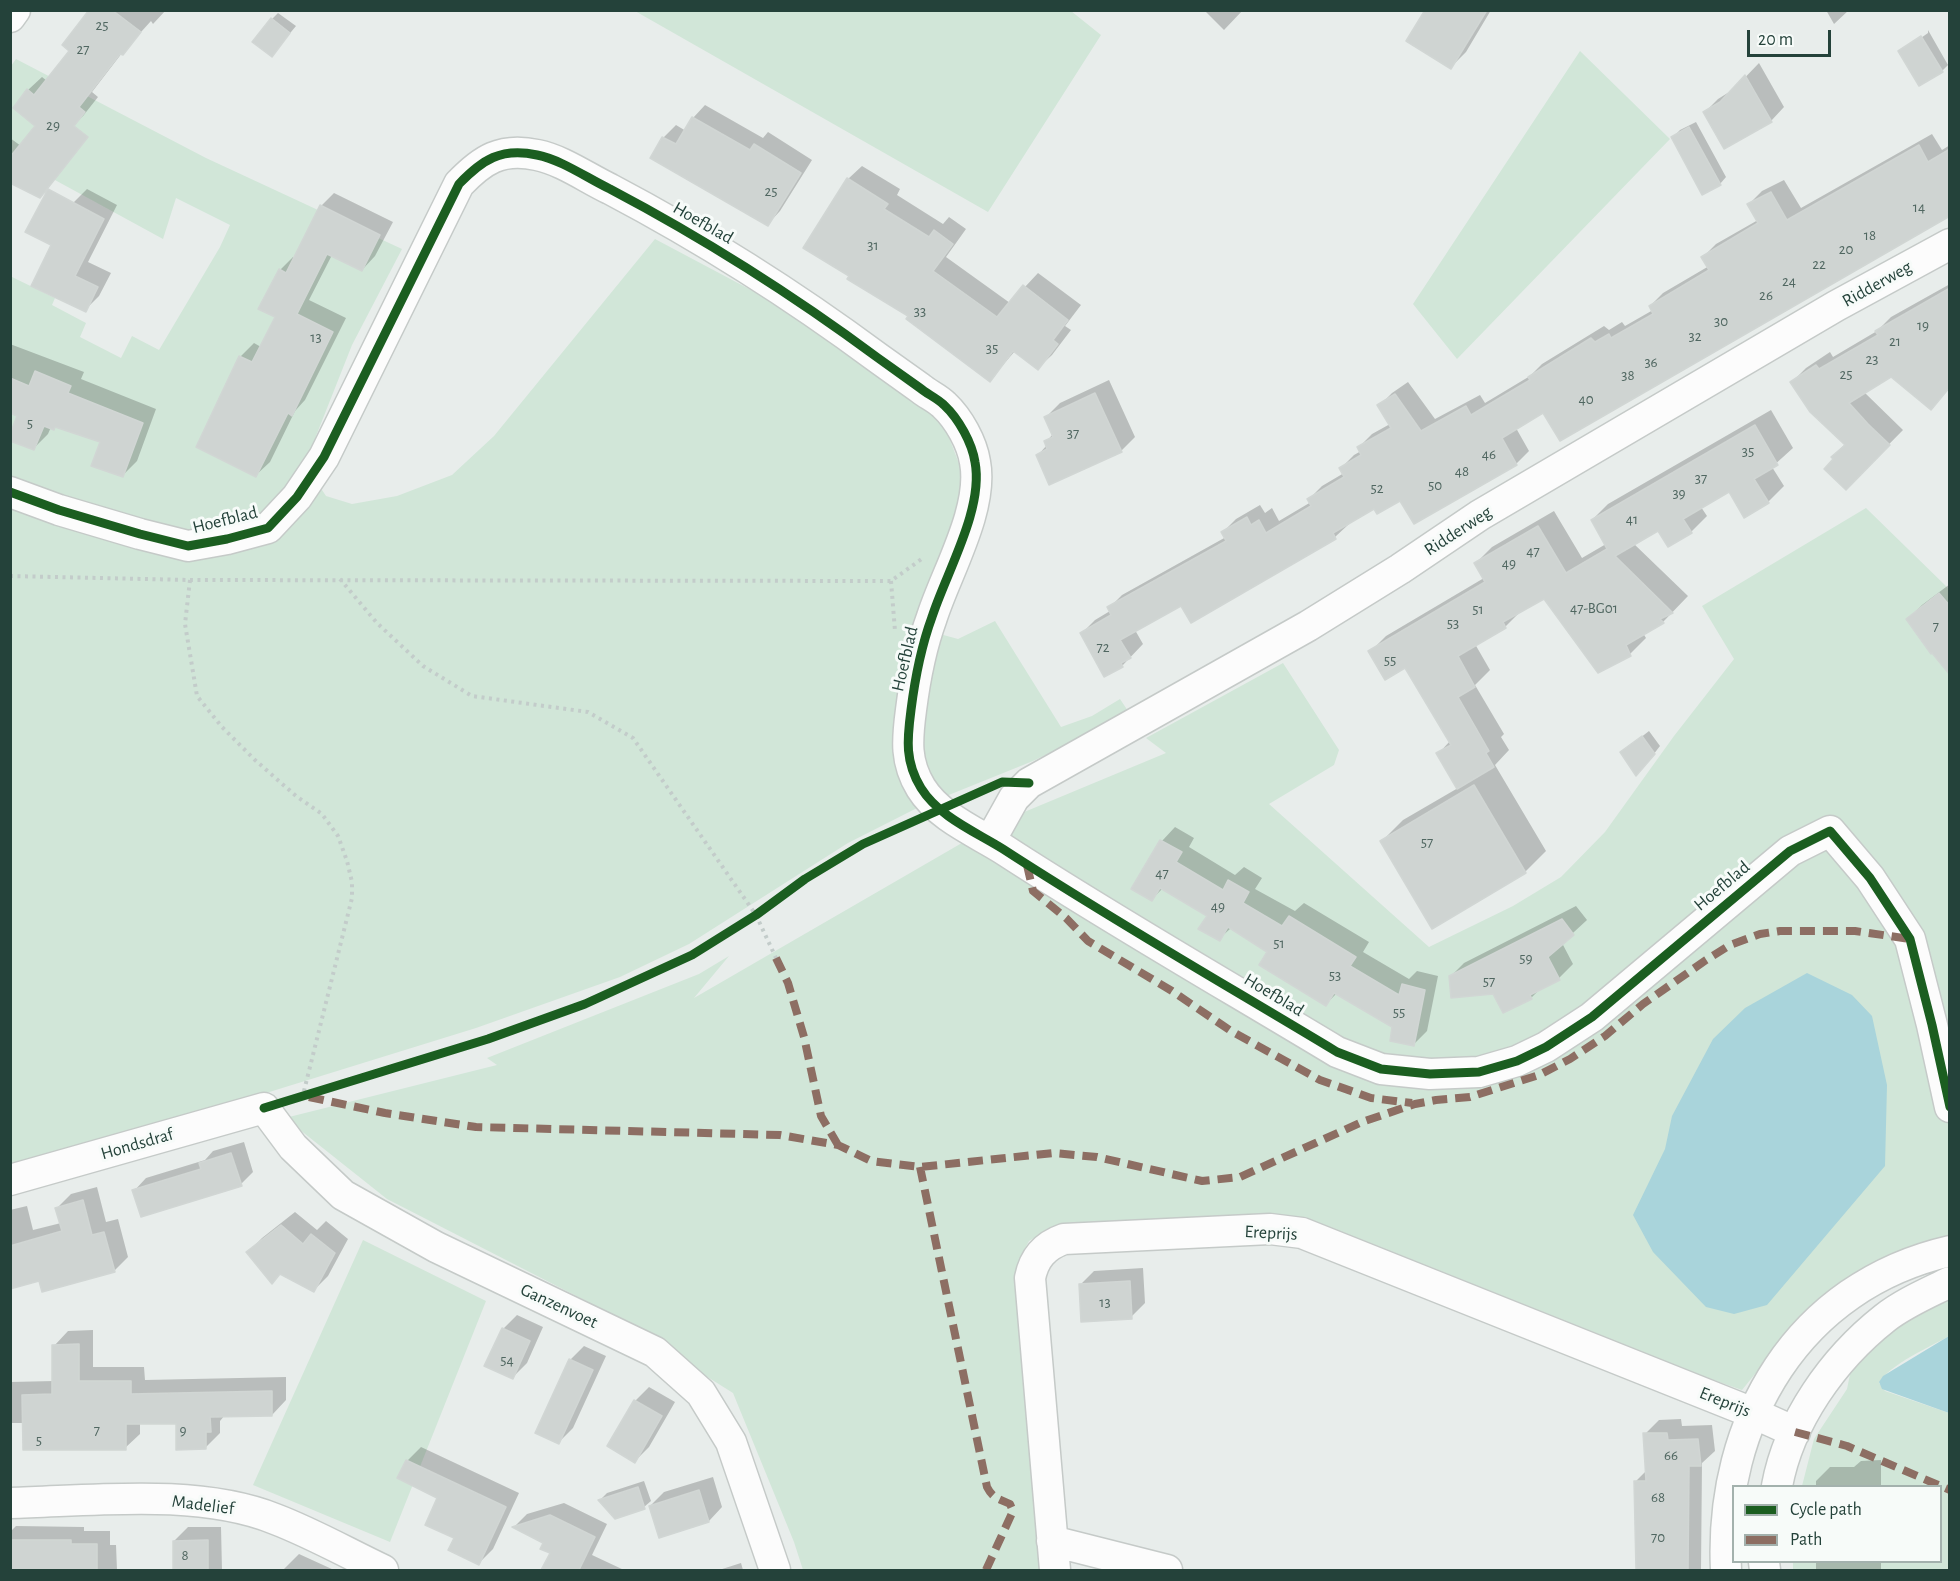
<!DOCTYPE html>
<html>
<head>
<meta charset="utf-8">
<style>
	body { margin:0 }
	#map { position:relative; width:1960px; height:1581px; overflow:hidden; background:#e8edeb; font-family:"Alegreya Sans",sans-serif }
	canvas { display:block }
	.frame { position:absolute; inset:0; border:12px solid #24423a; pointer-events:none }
	.legend { position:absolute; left:1732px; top:1485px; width:210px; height:78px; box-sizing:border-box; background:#f7fbf9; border:2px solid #a3b1ad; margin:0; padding:8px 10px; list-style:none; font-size:18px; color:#24423a }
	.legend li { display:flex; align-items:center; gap:12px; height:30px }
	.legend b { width:30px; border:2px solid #a3b1ad }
	.scale { position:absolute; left:1747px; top:30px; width:84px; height:27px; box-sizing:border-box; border:3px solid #24423a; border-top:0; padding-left:8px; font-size:18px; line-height:21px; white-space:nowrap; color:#24423a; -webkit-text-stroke:4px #f7fbf9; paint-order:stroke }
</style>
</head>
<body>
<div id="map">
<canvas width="1960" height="1581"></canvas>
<div class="frame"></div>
<ul class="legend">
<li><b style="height:8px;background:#1b5e20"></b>Cycle path</li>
<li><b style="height:8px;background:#8d6e63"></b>Path</li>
</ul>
<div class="scale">20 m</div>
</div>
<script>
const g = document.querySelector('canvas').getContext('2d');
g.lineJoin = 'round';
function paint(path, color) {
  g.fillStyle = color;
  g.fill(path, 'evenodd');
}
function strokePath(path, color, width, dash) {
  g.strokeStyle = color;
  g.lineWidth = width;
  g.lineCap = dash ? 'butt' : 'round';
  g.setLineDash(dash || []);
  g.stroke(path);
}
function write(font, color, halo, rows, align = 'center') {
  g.font = font + ' "Alegreya Sans",sans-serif';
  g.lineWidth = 6;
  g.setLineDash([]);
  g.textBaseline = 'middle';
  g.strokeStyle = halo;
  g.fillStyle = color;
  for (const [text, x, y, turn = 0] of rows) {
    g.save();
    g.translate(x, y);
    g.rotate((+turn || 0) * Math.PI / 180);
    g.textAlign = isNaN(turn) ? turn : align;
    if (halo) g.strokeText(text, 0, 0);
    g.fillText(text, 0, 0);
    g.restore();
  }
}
const green = new Path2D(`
	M635,11H1071L1101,35L988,212Z
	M1580,51L1670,139L1457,359L1413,304Z
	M16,59L206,158L402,249L352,345L316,436L310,472L326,496L352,504L397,496L452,475L494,436L655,239L800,316L944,424L964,477L953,524L918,628L958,639L995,621L1061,727L1092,716L1120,699L1130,714L1033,761L919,807L848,843L689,944L620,977L476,1028L11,1172L10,276L55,298L52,305L86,323L80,337L121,358L132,336L159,350L220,247L230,225L176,198L163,239L11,156V66Z
	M1866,508L1949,589V1238L1798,1321L1742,1390L1659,1361L1281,1219L1049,1229L1029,1241L1019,1260L1042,1570H803L794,1542L733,1393L588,1302L387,1199L285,1118L497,1065L487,1058L699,974L729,956L694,998L993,825L1166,753L1146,738L1283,663L1339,750L1334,765L1269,804L1429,947L1513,906L1561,877L1605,832L1674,736L1734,659L1702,606Z
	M363,1240L486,1301L390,1542L253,1485Z
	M1949,1290V1336C1930,1347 1890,1364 1879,1383L1885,1391L1949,1413V1570H1793V1562H1940V1486H1802L1814,1439L1847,1389L1853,1360L1888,1327Z`);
const water = new Path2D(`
	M1807,973L1852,995L1872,1016L1887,1085L1885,1166L1767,1305L1734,1314L1706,1307L1653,1252L1633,1215L1665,1149L1672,1116L1713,1039L1745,1008Z
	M1949,1336V1413L1882,1389L1879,1382L1883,1376Z`);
const shadow = new Path2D(`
	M91,10H166L153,24L151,21L122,53L92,92L98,97L83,116L10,181V138L21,146L37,125L28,90L42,77L47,81L71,50Z
	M1204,10H1243L1224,30Z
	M1427,10H1491L1466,52L1451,67Z
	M1826,10H1849L1834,24Z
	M278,13L296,26L272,55V19Z
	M1928,30L1948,65L1942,71L1905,49L1928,33Z
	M1759,63L1784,107L1771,121L1705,112L1718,99L1734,89Z
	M705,105L763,138L768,132L812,160L780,211L768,224L652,157L663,138L676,125L686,131L693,118Z
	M1696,122L1726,177L1720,184L1673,137L1680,130Z
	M1932,134L1942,150L1950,145V214L1544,411L1516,428L1529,451L1516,464L1375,507L1348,523L1349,524L1335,537L1192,621L1182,604L1135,630L1143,644L1122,666L1082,633L1095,620L1110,611L1109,608L1122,595L1226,537L1223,532L1236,519L1260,505L1265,513L1272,508L1279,521L1311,502L1309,499L1322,486L1344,473L1341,468L1354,455L1361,451L1359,447L1372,434L1390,424L1379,406L1392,393L1408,382L1435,419L1480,395L1485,403L1530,376L1542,364L1604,326L1609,330L1622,322L1625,326L1653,310L1650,306L1663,293L1709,266L1703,257L1716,244L1758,220L1749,204L1762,191L1784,180L1801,208Z
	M862,166L900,189L897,195L943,224L949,217L966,229L946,257L1010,303L1038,273L1081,305L1065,326L1071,330L1052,355L1038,368L1015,351L990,380L910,316L848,179Z
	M87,189L117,205L88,262L111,273L99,296L85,310L33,285L73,203Z
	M334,193L393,222L375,256L362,270L332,255L309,300L346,318L305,400L295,411L270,462L256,475L198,447L240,357L254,343L261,347L277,316L280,270L293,257L295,258L321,206Z
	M1950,284V379L1892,376L1864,392L1903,430L1846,488L1833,457L1846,443L1792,382L1806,368L1830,352L1833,357L1877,331L1891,317Z
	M10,344L84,372L81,379L156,409L137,461L123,475L102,441L56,425L51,427L48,434L34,448L19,415L10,411Z
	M1109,380L1135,437L1121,451L1038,455L1047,445L1046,442L1053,434L1046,417L1060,403Z
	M1771,410L1793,448L1772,467L1784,486L1768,502L1730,490L1701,507L1707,516L1691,532L1659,528L1633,543L1688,596L1663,622L1643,633L1646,638L1630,654L1544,597L1521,611L1505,627L1475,644L1490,670L1475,685L1504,734L1501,737L1509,750L1495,765L1546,851L1525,872L1382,841L1403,820L1458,788L1438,754L1450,741L1406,666L1370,652L1386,636L1484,578L1476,563L1492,547L1554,511L1582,558L1606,544L1592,520L1608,504Z
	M1950,584V664L1908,619L1922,605Z
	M1649,731L1660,746L1643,768L1621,753Z
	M1175,827L1194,838L1189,847L1235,875L1244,867L1262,878L1255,889L1295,911L1304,903L1369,942L1363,952L1409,979L1417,971L1438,976L1427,1031L1413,1045L1394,1026L1337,993L1326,1004L1269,951L1231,928L1219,939L1209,915L1163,888L1152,899L1133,888L1162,841Z
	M1576,906L1587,920L1562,943L1573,964L1559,978L1541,988L1531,998L1494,992L1450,977L1464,963Z
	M244,1142L253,1172L241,1184L134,1191L146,1178L205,1160L213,1151Z
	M97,1187L106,1222L118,1219L128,1257L114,1271L40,1279L10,1287V1210L27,1206L33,1230L61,1223L57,1208L71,1194Z
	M295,1212L317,1230L326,1221L348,1239L328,1276L314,1290L248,1252L262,1238Z
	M1143,1268L1145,1303L1131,1317L1080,1285L1094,1271Z
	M517,1315L543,1327L527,1363L513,1377L503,1329Z
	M93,1330V1367H144L145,1380L286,1377V1400L272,1415H225L220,1421V1433L205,1448L177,1422H140V1434L125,1448L24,1423H10V1382L54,1381V1346L68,1331Z
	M584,1346L606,1356L573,1428L559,1442L570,1360Z
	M649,1387L675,1402L649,1447L635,1461V1401Z
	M1681,1419L1682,1426L1712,1425L1715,1451L1702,1463L1701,1570H1638L1636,1481L1647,1470L1645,1434L1659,1420Z
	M421,1447L519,1493L493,1549L479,1563L456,1538L439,1497L407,1461Z
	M1881,1460V1486H1816V1481L1830,1467H1854L1861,1461Z
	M713,1477L722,1507L709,1521L650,1506L664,1492Z
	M644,1481L651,1501L644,1507L600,1500L607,1493Z
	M564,1503L607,1524L592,1555L624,1570H543L552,1552L545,1542L514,1527L527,1514Z
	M16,1526L84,1527V1531H110V1545H116L117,1570H10V1532Z
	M188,1527H221L222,1570H175L174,1541Z
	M299,1554L334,1570H283Z
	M1816,1562H1881V1570H1816Z
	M741,1563L743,1570H719Z`);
const building = new Path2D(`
	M89,10H112L141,32L123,55L120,54L79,107L85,112L74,126L88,137L40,198L10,183V157L35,126L13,108L27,89L34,95L69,51L62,45Z
	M1425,10H1487L1451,69L1406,41Z
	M271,18L290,33L272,57L252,42Z
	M1921,36L1943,72L1919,86L1898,51Z
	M1745,75L1772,122L1724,149L1703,112L1720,102Z
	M692,117L750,150L754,144L801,173L768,226L650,158L662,137L676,144Z
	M1689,127L1721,185L1702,195L1671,137Z
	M1919,145L1928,162L1950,149V216L1560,441L1543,413L1502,438L1517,465L1414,524L1400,501L1377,514L1374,509L1333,533L1336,539L1191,623L1181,606L1120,640L1131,658L1121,663L1123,667L1104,677L1080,633L1111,615L1107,607L1226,541L1221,532L1247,517L1251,525L1259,520L1266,533L1311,506L1307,499L1344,477L1339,468L1361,455L1357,447L1391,428L1377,405L1395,394L1421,431L1466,406L1471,415L1530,380L1528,377L1591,338L1595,342L1609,334L1611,338L1653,314L1649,306L1709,270L1701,257L1758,223L1747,204L1771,192L1787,220Z
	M847,178L888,204L884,209L929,237L934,230L953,244L933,271L997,317L1023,285L1068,320L1053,340L1058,344L1038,370L1013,351L990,382L906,319L908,316L847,279L849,276L803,248Z
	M48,189L104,219L75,276L98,287L86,312L31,286L51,245L25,232Z
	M320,205L380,235L362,271L327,254L297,314L333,332L292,416L288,413L256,477L196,447L239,356L252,362L275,317L258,309L279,269L286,273Z
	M1950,288V387L1931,410L1891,377L1849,403L1868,424L1890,445L1846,490L1824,469L1833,459L1831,457L1845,445L1810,412L1790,382L1816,365L1819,369L1878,335L1875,331Z
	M35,371L71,386L68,393L143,423L123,477L91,466L100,442L55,427L54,430L44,426L34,450L10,441V434L17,416L10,413V378L29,386Z
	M1095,393L1122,452L1049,485L1036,455L1047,449L1044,441L1053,437L1044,417Z
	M1755,425L1778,465L1754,479L1769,503L1744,518L1729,492L1683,519L1692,533L1668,547L1658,531L1615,556L1673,613L1660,619L1664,623L1626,645L1631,656L1598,673L1544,599L1503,622L1506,628L1458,656L1475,687L1458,697L1489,751L1486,753L1494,767L1457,789L1436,753L1451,745L1405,668L1385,680L1368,651L1485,582L1474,563L1538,526L1566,573L1607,549L1591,520Z
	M1939,593L1950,606V675L1932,653L1931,654L1906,619Z
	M1642,736L1655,754L1636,776L1620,752Z
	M1474,785L1526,873L1432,929L1380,841Z
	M1160,840L1182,852L1176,862L1223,890L1228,880L1249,892L1243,903L1282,926L1289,916L1356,957L1350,966L1399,995L1402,984L1425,990L1414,1046L1390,1041L1392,1027L1334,993L1326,1006L1259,965L1267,952L1228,927L1220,941L1198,929L1207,916L1160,888L1152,901L1131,889Z
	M1562,919L1574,935L1548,957L1560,980L1530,995L1532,999L1503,1013L1493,994L1451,998L1449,976Z
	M231,1153L242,1186L141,1217L132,1190L201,1169L199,1163Z
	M83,1200L92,1235L104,1232L115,1272L42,1292L39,1281L10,1289V1246L62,1231L55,1208Z
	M281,1225L303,1244L311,1234L335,1253L314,1292L280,1274L272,1284L246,1252Z
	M1130,1281L1132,1319L1081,1322L1079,1284Z
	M502,1328L530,1341L513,1379L484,1366Z
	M79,1344V1381H131V1394L272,1391V1416L210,1417L211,1432H206V1449L176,1450V1424H126V1450H23L22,1395L52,1394V1345Z
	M569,1359L593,1370L559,1444L535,1433Z
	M634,1400L662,1416L635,1463L607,1446Z
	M1643,1433H1667L1668,1440L1698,1439L1701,1466H1689L1688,1570H1636L1634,1481H1646Z
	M406,1460L506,1507L479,1565L448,1550L454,1538L425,1525L437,1498L397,1478Z
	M638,1487L645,1509L615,1519L598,1500Z
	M699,1490L709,1522L659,1538L649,1506Z
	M550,1515L595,1537L579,1570H541L550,1553L540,1549L543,1543L512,1527Z
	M10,1540H71V1544H97V1570H10Z
	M208,1540V1570H173V1541Z`);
const path = new Path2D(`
	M10,576L190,580L891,581L923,558
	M340,579L377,623L423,666L472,696L588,712L633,738L756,915L776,958
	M190,580L185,624L197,696L222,727L255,760L296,796L322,814L338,836L347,861L352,882V898L303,1095
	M891,581L895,631`);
const street = new Path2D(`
	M10,17L15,10
	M10,492L59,510L140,534L188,546L227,539L268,528L297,497L324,457L459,184C482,160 501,147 537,155C562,160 587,178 610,189C703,238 793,295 878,358C892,368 906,378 920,388C927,394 937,398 944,405C959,419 972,443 975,462C984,509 946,573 932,617C921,647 915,678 911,710C907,740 905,762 921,788C939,817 976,832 1003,849C1112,920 1226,985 1337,1052L1381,1069L1430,1074L1479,1072L1517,1061L1546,1047L1592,1017L1790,851L1830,831L1870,878L1910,939L1932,1025L1950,1107
	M990,841L1014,798L1029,783L1308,626L1400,569L1480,515L1836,306L1950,244
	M10,1180L264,1108L293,1147L343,1195L436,1247L655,1352L701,1393L731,1442L775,1570
	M1777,1486C1789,1421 1833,1359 1885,1318C1904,1303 1928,1293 1950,1282
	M10,1503C92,1501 198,1488 275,1519C312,1533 347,1553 383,1570
	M1052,1541L1167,1570
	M1764,1562L1765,1570
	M1055,1570L1030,1278C1034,1258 1044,1246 1064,1239L1270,1229L1302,1233L1753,1413L1795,1432
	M1726,1570C1719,1421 1798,1286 1950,1251`);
const quiet = new Path2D(`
	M1027,865L1033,891L1066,918L1088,941L1172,991L1231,1031L1320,1080L1371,1098L1412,1103
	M776,958L788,983L804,1037L821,1116L838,1145
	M309,1097L385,1113L476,1127L780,1135L838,1145L871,1161L920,1167L1053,1153L1097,1157L1202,1181L1240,1177L1362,1122L1415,1104L1436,1100L1470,1097L1539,1075L1570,1059L1605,1036L1643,1004L1706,960L1730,945L1760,934L1780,931H1855L1910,939
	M920,1167L987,1487C993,1499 1000,1499 1010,1504L1013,1511L986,1570
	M1795,1432L1847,1446L1950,1490`);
const cycleway = new Path2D(`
	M10,492L59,510L140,534L188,546L227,539L268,528L297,497L324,457L459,184C482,160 501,147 537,155C562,160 587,178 610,189C703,238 793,295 878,358C892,368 906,378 920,388C927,394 937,398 944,405C959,419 972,443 975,462C984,509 946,573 932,617C921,647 915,678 911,710C907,740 905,762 921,788C939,817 976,832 1003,849C1112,920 1226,985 1337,1052L1381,1069L1430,1074L1479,1072L1517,1061L1546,1047L1592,1017L1790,851L1830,831L1870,878L1910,939L1932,1025L1950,1107
	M264,1108L488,1039L585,1004L692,955L756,915L805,879L863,844L1002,782L1029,783`);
const numberNames = [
	["25",102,25],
	["27",83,49],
	["29",53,125],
	["25",771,191],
	["14",1919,207],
	["18",1870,235],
	["31",873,245],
	["20",1846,249],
	["22",1819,264],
	["24",1789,281],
	["26",1766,295],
	["33",920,311],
	["30",1721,321],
	["19",1923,325],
	["32",1695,336],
	["13",316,337],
	["21",1895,341],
	["35",992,348],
	["23",1872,359],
	["36",1651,362],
	["25",1846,374],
	["38",1628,375],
	["40",1586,399],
	["5",30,423],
	["37",1073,433],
	["35",1748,451],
	["46",1489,454],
	["48",1462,471],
	["37",1701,478],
	["50",1435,485],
	["52",1377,488],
	["39",1679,493],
	["41",1632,519],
	["47",1533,551],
	["49",1509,563],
	["47-BG01",1594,608],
	["51",1478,609],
	["53",1453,623],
	["7",1936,626],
	["72",1103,647],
	["55",1390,660],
	["57",1427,842],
	["47",1162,873],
	["49",1218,906],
	["51",1279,943],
	["59",1526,958],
	["53",1335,975],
	["57",1489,981],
	["55",1399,1012],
	["13",1105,1302],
	["54",507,1360],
	["7",97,1430],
	["9",183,1430],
	["5",39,1440],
	["66",1671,1455],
	["68",1658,1497],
	["70",1658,1537],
	["8",185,1555]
];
const streetNames = [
	["Hoefblad",703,223,30],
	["Ridderweg",1877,284,-29],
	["Hoefblad",225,520,-14],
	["Ridderweg",1458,531,-33],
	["Hoefblad",905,659,-77],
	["Hoefblad",1722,886,-40],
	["Hoefblad",1274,995,31],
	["Hondsdraf",137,1144,-16],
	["Ereprijs",1271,1233,3],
	["Ganzenvoet",559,1306,25],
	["Ereprijs",1725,1402,22],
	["Madelief",203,1505,7]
];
paint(green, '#d1e6d8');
paint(water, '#a9d4db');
paint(shadow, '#0003');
paint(building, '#cfd4d2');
strokePath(building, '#d1d6d4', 1.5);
strokePath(street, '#c5cac8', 33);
strokePath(path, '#c3ccca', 4, [3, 4.5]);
strokePath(street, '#fcfcfc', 30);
strokePath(quiet, '#8d6e63', 8, [15, 8]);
strokePath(cycleway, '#1b5e20', 9);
write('15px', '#506761', null, numberNames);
write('18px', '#24423a', '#f7fbf9', streetNames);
</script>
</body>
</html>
